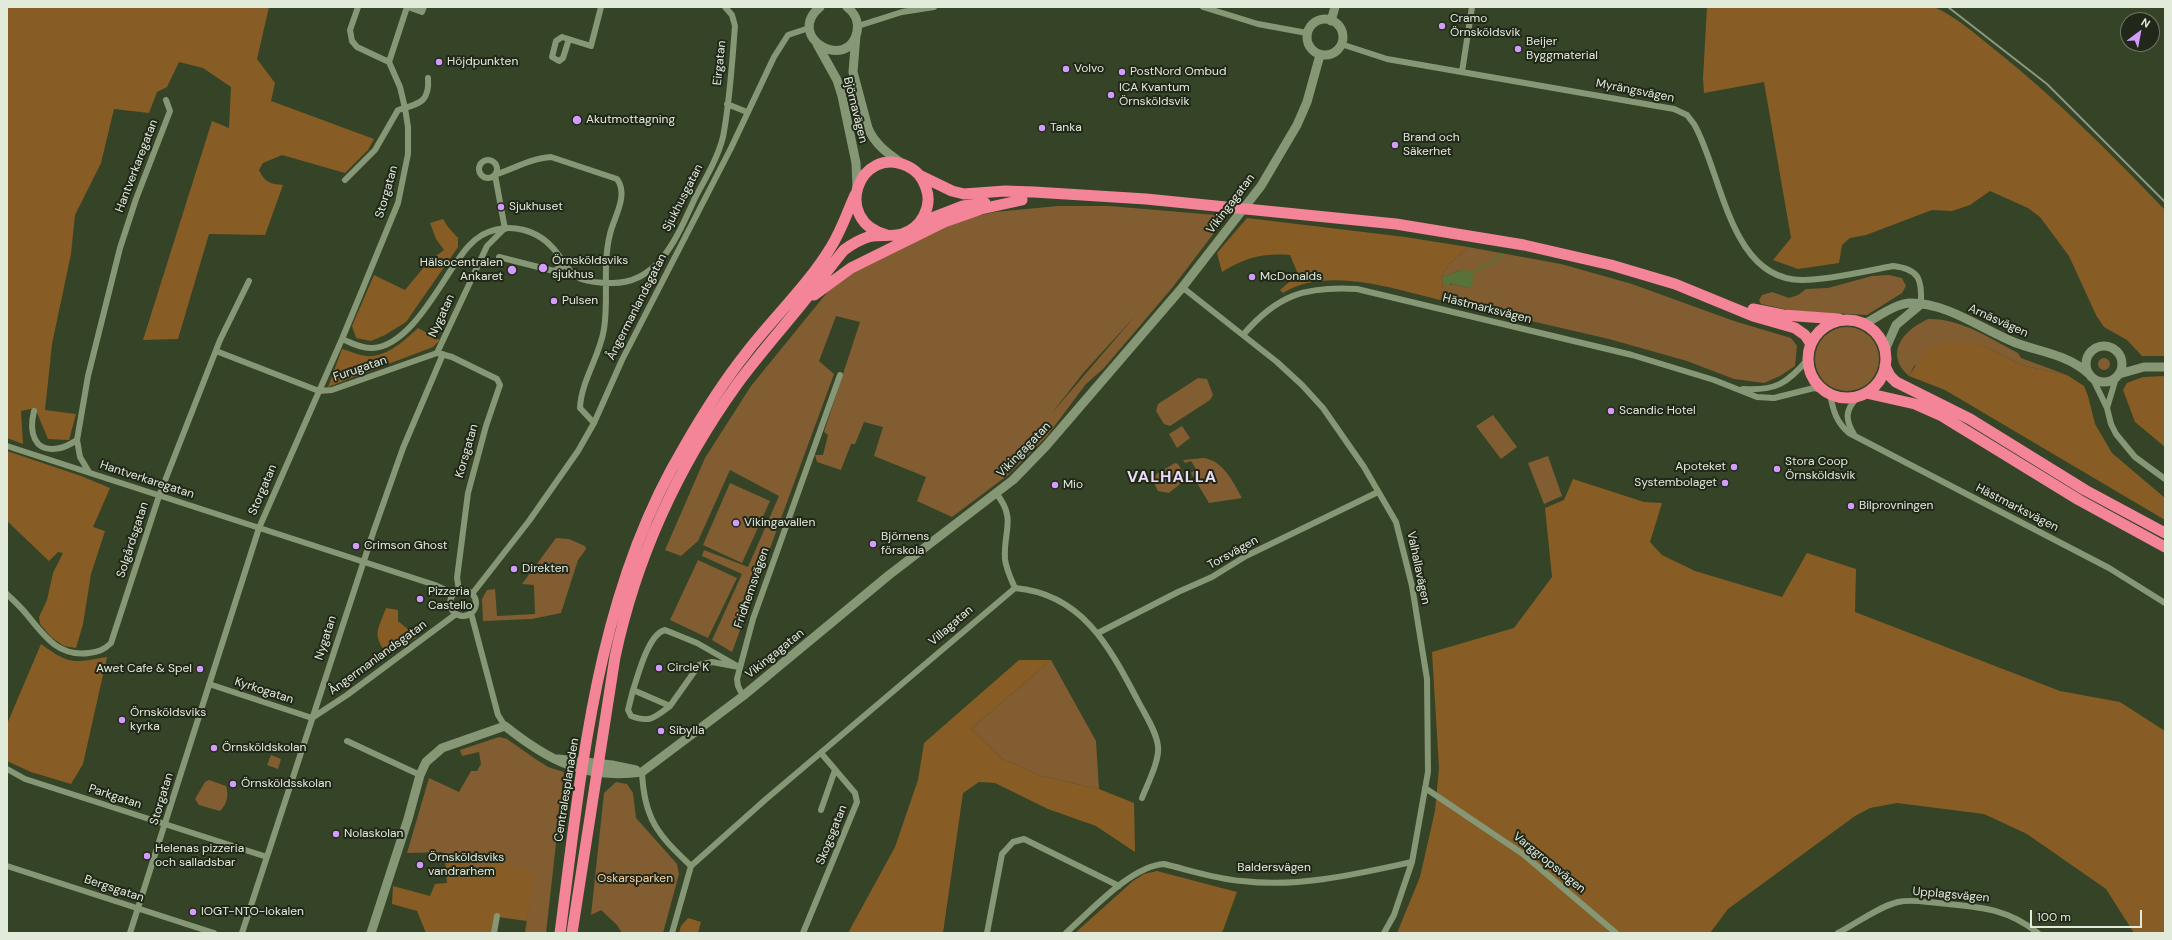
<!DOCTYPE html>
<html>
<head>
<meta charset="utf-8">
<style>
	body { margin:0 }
	#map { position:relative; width:2172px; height:940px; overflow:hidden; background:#354426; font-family:"DM Sans",sans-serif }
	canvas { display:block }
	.frame { position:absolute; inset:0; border:8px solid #e2ebd9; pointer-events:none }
	.north { position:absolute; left:2120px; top:12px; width:40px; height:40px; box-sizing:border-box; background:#21281a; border:1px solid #6e7666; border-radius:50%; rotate:32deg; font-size:11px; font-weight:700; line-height:16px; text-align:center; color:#e2ebd9 }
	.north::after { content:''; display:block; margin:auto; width:14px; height:18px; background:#d39cfc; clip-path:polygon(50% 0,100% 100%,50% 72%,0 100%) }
	.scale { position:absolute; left:2030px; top:910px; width:112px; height:18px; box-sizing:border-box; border:2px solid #e2ebd9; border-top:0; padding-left:5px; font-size:12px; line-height:14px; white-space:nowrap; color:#e2ebd9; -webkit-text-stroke:3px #21281a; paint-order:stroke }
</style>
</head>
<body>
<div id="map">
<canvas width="2172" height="940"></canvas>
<div class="frame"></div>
<div class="north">N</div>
<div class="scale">100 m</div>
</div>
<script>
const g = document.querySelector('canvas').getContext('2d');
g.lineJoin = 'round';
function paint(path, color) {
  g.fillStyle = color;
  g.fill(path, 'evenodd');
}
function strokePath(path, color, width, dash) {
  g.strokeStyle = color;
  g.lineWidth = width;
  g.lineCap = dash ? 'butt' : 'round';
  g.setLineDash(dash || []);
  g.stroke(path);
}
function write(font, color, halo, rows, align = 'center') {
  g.font = font + ' "DM Sans",sans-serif';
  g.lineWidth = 4;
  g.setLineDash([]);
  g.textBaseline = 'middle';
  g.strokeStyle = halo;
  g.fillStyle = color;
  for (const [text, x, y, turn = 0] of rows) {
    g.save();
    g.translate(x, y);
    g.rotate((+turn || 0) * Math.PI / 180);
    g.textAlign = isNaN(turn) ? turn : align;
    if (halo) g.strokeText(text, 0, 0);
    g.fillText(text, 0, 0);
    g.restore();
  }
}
const green = new Path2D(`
	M1058,206H1109L1227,216L1172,288L1104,368L1086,384L1047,436L1008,475L952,517L917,501L926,477L874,456L883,427L864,422L855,444H851L841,470L817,462L815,455H823L828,435L824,432L860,322L836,316L819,361L834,374L732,652L712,640L742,574L702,556L704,550L748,567L779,496L730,470L698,541L681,556L665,550L705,458L751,386L834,284L872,255L945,223L995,212ZM1136,315L1052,413L1084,372Z
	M1468,247L1561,264L1632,284L1734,321L1791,338L1797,346L1795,366L1780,376L1764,383L1734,379L1687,361L1609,339L1440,300L1443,284L1441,276L1450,263ZM1462,270L1468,288L1454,284L1450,285L1443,277Z
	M1889,275L1902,278L1906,286L1902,293L1867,315L1793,311L1761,304L1759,300L1762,295L1772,292L1789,298L1798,295L1806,289L1828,288L1872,276Z
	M1928,319C1960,318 1989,338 2018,353L2021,358L2067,375L2021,365L1982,345L1914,366L1909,376C1883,353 1904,330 1928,319Z
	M1815 359a32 32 0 1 1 64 0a32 32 0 1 1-64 0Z
	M2098 364a6 6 0 1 1 12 0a6 6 0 1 1-12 0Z
	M1198,378L1207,379L1213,395L1210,400L1170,426L1164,424L1156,411L1158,404Z
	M1493,415L1517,447L1501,459L1476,426Z
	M1182,426L1190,438L1177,448L1169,434Z
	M1548,456L1562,496L1544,504L1528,463Z
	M1203,458C1223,460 1233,482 1242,498L1209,503L1191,473L1196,469L1191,461L1185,463L1183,460Z
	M1175,463L1178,464L1185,476V480L1169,493L1158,491L1152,479L1155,475Z
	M730,483L770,501L742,563L703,545Z
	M556,538L569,539L585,546L586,549L578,560L561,613L532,619L483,621L482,599L487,590L495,589L497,616L535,614L534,585L522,584Z
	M698,560L737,578L708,638L670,620Z
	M1051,660L1096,741L1099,789L1041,776L1001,758L971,729Z
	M499,737L507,739L534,758L548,767L564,772L546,933H525L534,873H487L445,859L442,852L407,853L429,778L459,792L471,771H477L481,764L479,752L462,756L460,750Z
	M271,755L281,759L278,769L267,765Z
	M209,780L226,786C229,795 227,804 220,811L199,805L195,799L205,782Z
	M616,782L627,784L633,793L636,818L677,864L679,874L663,933H622L617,925L601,910L591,915L604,793Z`);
const forest = new Path2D(`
	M7,7H269L257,59L275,83L271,101L374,139L368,150L345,173L282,155L263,163L259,170C265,183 271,184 283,185L265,235L209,234L178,339L143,340L212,121L229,128L231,87L203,68L179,62L167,87L157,92L149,113L114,109L101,163L75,215L71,254L52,344L45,410L76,414L69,440L48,439L35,408L21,411L23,444L7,438Z
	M1707,7H1934C1957,17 1975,34 1994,49C2056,98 2111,154 2165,210V356H2142L2127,340L2104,327L2096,315L2069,256L2040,217L2028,208L1990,191L1970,205L1952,211L1932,210L1866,235L1850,238L1842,245L1839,263L1798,269L1773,260L1791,238L1764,82L1704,93L1703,78Z
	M1247,218L1405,237L1468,247L1450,263L1441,276L1443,284L1440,300C1394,289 1327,266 1283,293L1280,290L1298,274L1290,255C1263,253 1246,257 1222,272L1217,253Z
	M443,219L448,227L458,238V247L406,322L385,335L371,341L356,338L352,326L374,275L405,290L429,261L444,250L436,239L430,223Z
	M418,328L440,340L433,347L328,387L342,349C350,351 358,355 366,356C386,358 405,340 418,328Z
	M1946,341L1982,345L2021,365L2067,375L2084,386L2088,396L2095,424L2112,453L2165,498V520L1945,390L1909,376L1925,351Z
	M2165,376V447L2135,422L2123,390L2127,383L2143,377Z
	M7,451L81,476L110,488L93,527L105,531L91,574L83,624L76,648L64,646L51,637L40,624L39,617L47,600L53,573L63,553L58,552L49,561L7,521Z
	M1573,479L1644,502L1662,503L1650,542L1662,555L1695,571L1782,597L1807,553L1856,569L1855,612L2060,691L2120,702L2165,731V933H2134L2106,889L2027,834L1984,814L1897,803L1870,808L1855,816L1728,909L1710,933H1397L1420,877L1435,811L1439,768L1432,652L1514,628L1552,577L1545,508L1564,500Z
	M386,608L398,610V621L417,637L388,656C372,634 377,632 386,608Z
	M41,644C70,665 72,663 107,657L83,764L71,784L31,772L7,761V724Z
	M1019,660H1051L971,729L1001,758L1041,776L1099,789L1134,803L1135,852L1096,826L1048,809L995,783L979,782L963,793L943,933H848L895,847L918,780L924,743Z
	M445,859L487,873L492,861L535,873L527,921L498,917L494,933H426L417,911L392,904L393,886L430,896L435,884L447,883Z
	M1157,871L1237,892L1222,933H1075L1133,881L1144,874Z
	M688,918L701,922L698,933H679L681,926Z`);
const water = new Path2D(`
	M1462,270L1474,271L1472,286L1468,288L1454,284L1446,285L1442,281L1443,277Z`);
const stream = new Path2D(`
	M1474,271L1496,260L1502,254`);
const street = new Path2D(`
	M408,7L422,12L424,7
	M1203,7L1258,24L1307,33
	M858,26L902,12L934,7
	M569,39L563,58L559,61L552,57L556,41L562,37L591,46L601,7
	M1341,44L1387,59L1674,109L1687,115L1694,124C1722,172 1729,281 1803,280C1831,280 1866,271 1893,266C1920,269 1922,280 1921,304
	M389,62L407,7
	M1462,72L1472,7
	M727,104L747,112
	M479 169a9 9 0 1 1 18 0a9 9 0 1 1-18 0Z
	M345,180L375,150L398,110C418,104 430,103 428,78
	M505,229L495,175C513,169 532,158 551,157L617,179C629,195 614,217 610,234C602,266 609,298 604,329C600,356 581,381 580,408L594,423
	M499,257L554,271L565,265
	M1182,287L1277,362L1302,385L1323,408L1364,467L1396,522L1412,586L1427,679L1428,772L1412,862L1394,915L1384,933
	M1243,335C1277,295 1305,286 1357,289L1632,355L1714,380L1757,397L1774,398L1814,388L1823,390
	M342,339C352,343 362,349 373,348C408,346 437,290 455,264C463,253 470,242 482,235C509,221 539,229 557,253C564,262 570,274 581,279C590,282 601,283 610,283C660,285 678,234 696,196C706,178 718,157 723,137C730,101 732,63 735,26L732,15L725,7
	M216,351L319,391L332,390L437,353L452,357L497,379L500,385L486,426L468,493L457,578L459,590
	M437,353L487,246L503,230
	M2092,377L2107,408L2111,424L2116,434L2135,457L2165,479
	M1743,389C1775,391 1787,384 1808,359
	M1830,394C1833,410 1836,422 1849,433L2109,568L2165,603
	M2107,408L2116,378
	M34,411C29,431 33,454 60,448C66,447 72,443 77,440
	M1855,436C1845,420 1844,410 1859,396
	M7,446L435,585L454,594
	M89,472L80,457L77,440L88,376L120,248L136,199L170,111L166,100
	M996,493C1017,519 1003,531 1005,559C1006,569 1011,579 1015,588
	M450 603a13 13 0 1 1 26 0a13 13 0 1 1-26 0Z
	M7,594C14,601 22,608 28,616C45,637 59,657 89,653C98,652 104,650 111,643L159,496L220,340L249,281
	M472,594L529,521L578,451L594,423L622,360L731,148L774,57L788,35L809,28
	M471,613L498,715L505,726
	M665,630L697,643L739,667L712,662L699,665L670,706L633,690C638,676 648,634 665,630Z
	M1098,633L1178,592L1212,577L1246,556L1378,492
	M209,684L312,718L347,695L456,614
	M633,690L628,710L631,716C650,723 654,718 670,706
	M743,696L738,686L737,679L753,619L840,375
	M347,741L420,775
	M7,769L25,779L267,857
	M642,772C644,819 658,835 691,866
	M1425,788L1523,854L1616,933
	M821,810L835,770
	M7,866L214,933
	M130,933L259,528L342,339L398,203L408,154V127L405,108L400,87L389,62L357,47L352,41L350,30L358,7
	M242,933L374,530L403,448L443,354
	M494,933L497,916
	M672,933L691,866L765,800L1015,588C1082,594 1109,646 1137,699C1144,713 1156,730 1158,746C1160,760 1147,785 1142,798
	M803,933L857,802L855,793L821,753
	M987,933L1002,854L1013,842L1024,839L1119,886
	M1066,933C1091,911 1131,866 1164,864C1189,870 1216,879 1242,881C1298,888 1357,874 1412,862
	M1838,933C1857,923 1878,907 1898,902C1911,899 1925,902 1938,903C1977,907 2006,907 2038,933`);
const secondary = new Path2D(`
	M820,7C784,37 848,73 857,32C859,22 855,13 847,7
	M1307 37a18 18 0 1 1 36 0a18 18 0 1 1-36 0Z
	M1331,21L1335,7
	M856,35L853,72L868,128C875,145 889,154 903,164
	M817,44L837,80L842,96L856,163L857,187
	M1864,324C1878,317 1896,303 1911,303C1948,303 1983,330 2016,343C2041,352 2069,355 2089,374
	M2086 364a18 18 0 1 1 36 0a18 18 0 1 1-36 0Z
	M1885,350L1896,325L1921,304
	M2119,374L2144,367H2165
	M558,759L612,765L636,770
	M371,933L408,819L420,775L426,762L442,748L505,726C549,761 585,780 642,772L743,696L889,575L1013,480L1046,446L1181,289L1261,186L1297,125L1307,102L1320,55`);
const highway = new Path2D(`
	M921,176L952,191L964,194L1005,191L1034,192L1146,199L1396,224L1524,245L1611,265L1675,284L1753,316L1795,328L1805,335L1811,344
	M919,223L963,206L985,203
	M814,295L851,268L944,222L981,209L1022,200
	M1753,309L1783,315L1839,319
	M1808 359a39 39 0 1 1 78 0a39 39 0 1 1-78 0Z
	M1885,366L1890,376L1896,382L1970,419L2085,490L2165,533
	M1866,393L1915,404L1942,416L2079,500L2165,547
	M560,933C582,767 596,594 684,447C703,414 723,382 747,352C774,317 808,285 831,247C841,231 847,213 855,195
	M572,933L615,657C636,558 679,465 738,383C758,356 780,331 801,305C816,287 829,268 844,250C852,244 859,240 868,237C879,234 891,237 902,234C921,228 933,207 926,188C923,178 916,170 907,166C859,144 831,221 887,235`);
const rail = new Path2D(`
	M1948,7L2047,84L2165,202`);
const markers = [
	[1442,26,4,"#d39cfc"],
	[1518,49,4,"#d39cfc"],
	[439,62,4,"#d39cfc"],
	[1066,69,4,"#d39cfc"],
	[1122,72,4,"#d39cfc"],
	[1111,95,4,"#d39cfc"],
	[577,120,5,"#d39cfc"],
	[1042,128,4,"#d39cfc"],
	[1395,145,4,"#d39cfc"],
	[501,207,4,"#d39cfc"],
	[543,268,5,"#d39cfc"],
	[512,270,5,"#d39cfc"],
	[1252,277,4,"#d39cfc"],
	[554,301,4,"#d39cfc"],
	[1611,411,4,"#d39cfc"],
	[1734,467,4,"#d39cfc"],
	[1777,469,4,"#d39cfc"],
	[1725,483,4,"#d39cfc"],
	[1055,485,4,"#d39cfc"],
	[1851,506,4,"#d39cfc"],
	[736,523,4,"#d39cfc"],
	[873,544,4,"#d39cfc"],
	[356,546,4,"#d39cfc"],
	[514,569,4,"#d39cfc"],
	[420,599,4,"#d39cfc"],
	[659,668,4,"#d39cfc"],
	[200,669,4,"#d39cfc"],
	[122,720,4,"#d39cfc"],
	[661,731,4,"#d39cfc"],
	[214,748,4,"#d39cfc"],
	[233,784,4,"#d39cfc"],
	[336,834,4,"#d39cfc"],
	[147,856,4,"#d39cfc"],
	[420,865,4,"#d39cfc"],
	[193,912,4,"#d39cfc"]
];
const poiNames = [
	["Cramo",1450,19],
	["Örnsköldsvik",1450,33],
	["Beijer",1526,42],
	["Byggmaterial",1526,56],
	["Höjdpunkten",447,62],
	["Volvo",1074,69],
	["PostNord Ombud",1130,72],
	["ICA Kvantum",1119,88],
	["Örnsköldsvik",1119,102],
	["Akutmottagning",586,120],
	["Tanka",1050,128],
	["Brand och",1403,138],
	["Säkerhet",1403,152],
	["Sjukhuset",509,207],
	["Örnsköldsviks",552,261],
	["sjukhus",552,275],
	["Hälsocentralen",503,263,"right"],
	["Ankaret",503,277,"right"],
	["McDonalds",1260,277],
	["Pulsen",562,301],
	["Scandic Hotel",1619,411],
	["Stora Coop",1785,462],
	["Örnsköldsvik",1785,476],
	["Apoteket",1726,467,"right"],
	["Systembolaget",1717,483,"right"],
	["Mio",1063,485],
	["Bilprovningen",1859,506],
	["Vikingavallen",744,523],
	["Björnens",881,537],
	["förskola",881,551],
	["Crimson Ghost",364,546],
	["Direkten",522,569],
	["Pizzeria",428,592],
	["Castello",428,606],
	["Circle K",667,668],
	["Awet Cafe & Spel",192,669,"right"],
	["Örnsköldsviks",130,713],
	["kyrka",130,727],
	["Sibylla",669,731],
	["Örnsköldskolan",222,748],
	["Örnsköldsskolan",241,784],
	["Nolaskolan",344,834],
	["Helenas pizzeria",155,849],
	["och salladsbar",155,863],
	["Örnsköldsviks",428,858],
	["vandrarhem",428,872],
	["IOGT-NTO-lokalen",201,912]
];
const streetNames = [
	["Eirgatan",720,63,-84],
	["Myrängsvägen",1635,91,11],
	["Björnavägen",855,110,76],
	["Hantverkaregatan",137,166,-69],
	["Storgatan",387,192,-74],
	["Sjukhusgatan",683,198,-63],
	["Vikingagatan",1231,204,-53],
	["Ångermanlandsgatan",637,307,-63],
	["Hästmarksvägen",1487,309,14],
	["Nygatan",442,316,-65],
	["Arnäsvägen",1998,321,24],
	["Furugatan",360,369,-19],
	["Vikingagatan",1024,450,-46],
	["Korsgatan",467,451,-74],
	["Hantverkaregatan",147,480,18],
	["Storgatan",263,490,-67],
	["Hästmarksvägen",2017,508,27],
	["Solgårdsgatan",133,540,-72],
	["Torsvägen",1233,553,-29],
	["Valhallavägen",1418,568,78],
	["Fridhemsvägen",752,588,-71],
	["Villagatan",951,626,-41],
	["Nygatan",326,638,-72],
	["Vikingagatan",775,654,-39],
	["Ångermanlandsgatan",378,658,-36],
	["Kyrkogatan",264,691,18],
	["Centralesplanaden",567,790,-81],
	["Parkgatan",115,797,18],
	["Storgatan",162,799,-73],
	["Skogsgatan",832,835,-68],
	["Varggropsvägen",1549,863,39],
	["Baldersvägen",1274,868],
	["Bergsgatan",114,889,18],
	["Upplagsvägen",1951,895,5]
];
const parkNames = [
	["Oskarsparken",635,879]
];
const districtNames = [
	["VALHALLA",1172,478]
];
paint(green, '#825d31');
paint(forest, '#875d25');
paint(water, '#587339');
strokePath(stream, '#587339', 2);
strokePath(street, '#869776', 6);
strokePath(secondary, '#869776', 9);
strokePath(highway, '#f48598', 11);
strokePath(rail, '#8b977f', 2);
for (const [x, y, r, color] of markers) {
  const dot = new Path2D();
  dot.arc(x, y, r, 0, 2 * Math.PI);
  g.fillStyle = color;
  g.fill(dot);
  strokePath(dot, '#21281a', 1.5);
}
write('12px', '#e2ebd9', '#21281a', poiNames, 'left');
write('12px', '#e2ebd9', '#21281a', streetNames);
write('12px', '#f8d1a5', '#21281a', parkNames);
g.letterSpacing = '1px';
write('bold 16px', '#eadbf7', '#21281a', districtNames);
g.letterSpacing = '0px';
</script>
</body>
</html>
